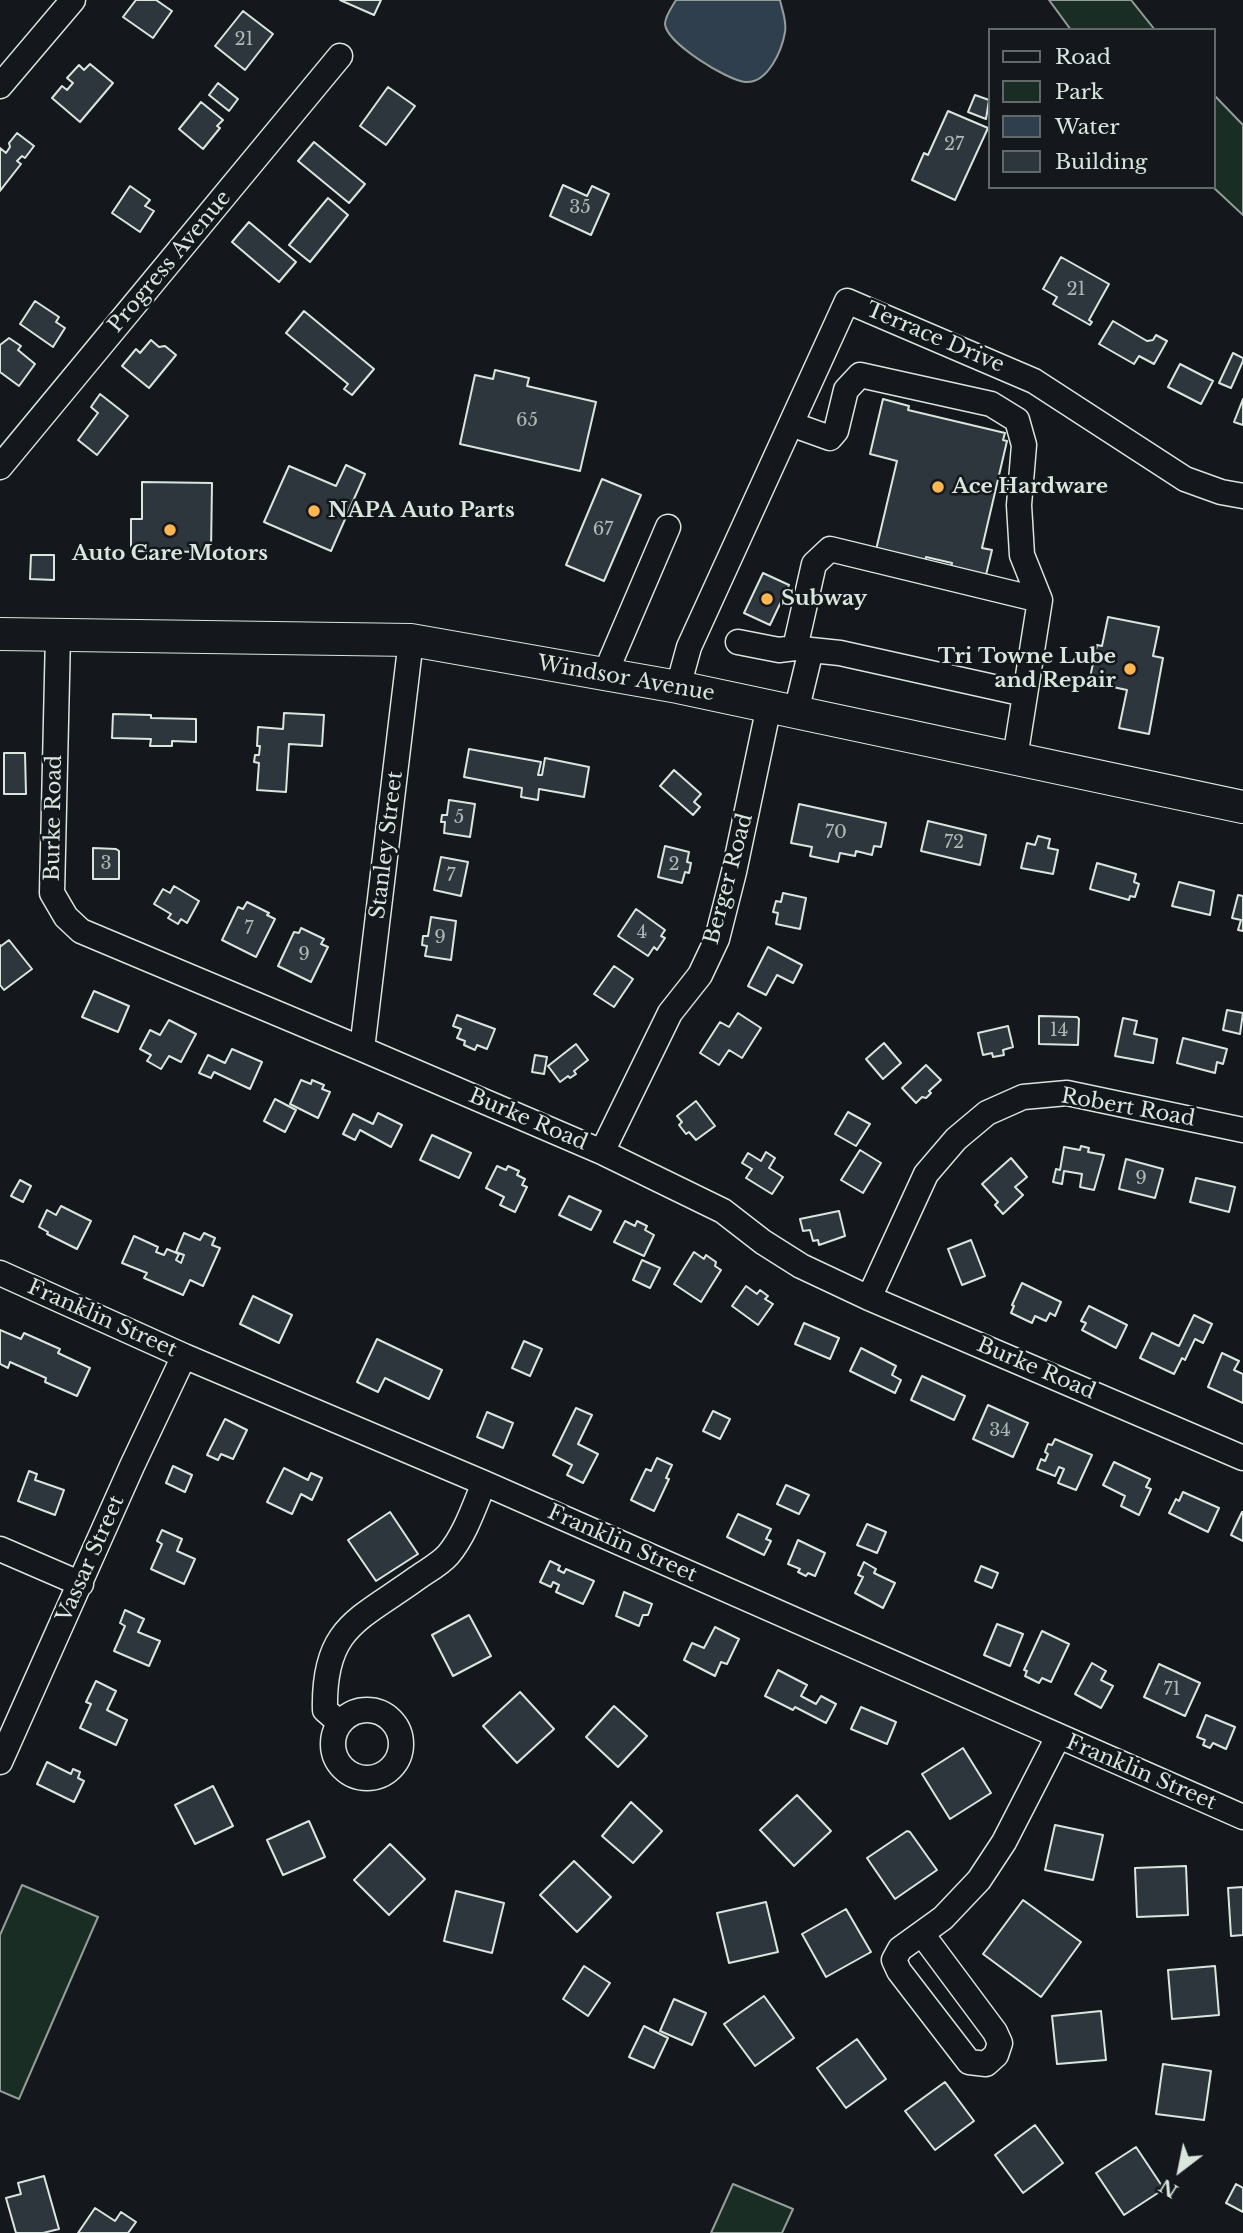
<!DOCTYPE html>
<html>
<head>
<meta charset="utf-8">
<style>
	body { margin:0 }
	#map { position:relative; width:1243px; height:2233px; overflow:hidden; background:#14181c; font-family:"Libre Baskerville",serif }
	canvas { display:block }
	.legend { position:absolute; left:988px; top:28px; width:228px; height:161px; box-sizing:border-box; background:#14181c; border:2px solid #626a69; margin:0; padding:9px 12px; list-style:none; font-size:21px; color:#d8e6dc }
	.legend li { display:flex; align-items:center; gap:14px; height:35px }
	.legend b { width:35px; border:2px solid #626a69 }
	.north { position:absolute; left:1145px; top:2135px; width:70px; height:70px; -webkit-text-stroke:5px #14181c; paint-order:stroke; rotate:212deg; font-size:19px; font-weight:700; line-height:28px; text-align:center; color:#d8e6dc }
	.north::after { content:''; display:block; margin:auto; width:24px; height:32px; background:#d8e6dc; clip-path:polygon(50% 0,100% 100%,50% 72%,0 100%) }
</style>
</head>
<body>
<div id="map">
<canvas width="1243" height="2233"></canvas>
<ul class="legend">
<li><b style="height:9px;background:#14181c"></b>Road</li>
<li><b style="height:19px;background:#1a2d24"></b>Park</li>
<li><b style="height:19px;background:#2f3f4d"></b>Water</li>
<li><b style="height:19px;background:#2c363c"></b>Building</li>
</ul>
<div class="north">N</div>
</div>
<script>
const g = document.querySelector('canvas').getContext('2d');
g.lineJoin = 'round';
function paint(path, color) {
  g.fillStyle = color;
  g.fill(path, 'evenodd');
}
function strokePath(path, color, width, dash) {
  g.strokeStyle = color;
  g.lineWidth = width;
  g.lineCap = dash ? 'butt' : 'round';
  g.setLineDash(dash || []);
  g.stroke(path);
}
function write(font, color, halo, rows, align = 'center') {
  g.font = font + ' "Libre Baskerville",serif';
  g.lineWidth = 5;
  g.setLineDash([]);
  g.textBaseline = 'middle';
  g.strokeStyle = halo;
  g.fillStyle = color;
  for (const [text, x, y, turn = 0] of rows) {
    g.save();
    g.translate(x, y);
    g.rotate((+turn || 0) * Math.PI / 180);
    g.textAlign = isNaN(turn) ? turn : align;
    if (halo) g.strokeText(text, 0, 0);
    g.fillText(text, 0, 0);
    g.restore();
  }
}
const green = new Path2D(`
	M1049,0H1131L1155,30H1071Z
	M1213,94L1243,125V215L1213,187Z
	M22,1885L98,1917L19,2099L0,2091V1935Z
	M733,2184L793,2209L782,2233H711Z`);
const water = new Path2D(`
	M676,0H780C782,10 787,21 785,32C782,50 768,84 745,82C727,80 666,43 665,24C665,16 672,7 676,0Z`);
const building = new Path2D(`
	M136,0H156L172,11L153,38L123,17Z
	M340,0H381L374,15Z
	M243,11L273,34L245,70L215,46Z
	M90,64L113,83L80,122L52,98L62,86L67,90L73,83L67,78L79,65L84,70Z
	M218,83L238,99L229,111L209,95Z
	M388,87L415,106L386,145L360,126Z
	M975,95L989,100L986,119L968,112Z
	M201,102L223,120L217,126L220,128L203,149L179,129Z
	M948,111L988,128L955,200L912,180L924,153L928,155Z
	M17,133L34,146L25,158L22,156L17,161L21,164L0,191V148L6,153L10,147L9,143Z
	M314,142L365,184L349,203L298,161Z
	M563,185L587,196L592,186L609,194L591,235L550,216Z
	M130,186L150,200L145,206L154,211L140,232L112,213Z
	M328,198L348,215L310,262L289,245Z
	M249,222L296,262L279,282L232,242Z
	M1061,257L1109,284L1089,320L1092,322L1090,325L1053,304L1057,297L1043,289Z
	M35,301L59,317L56,322L65,328L53,347L20,324Z
	M304,311L374,369L352,395L344,389L348,384L286,333Z
	M1113,321L1147,341L1153,340L1156,335L1167,341L1154,364L1139,356L1134,364L1099,344Z
	M9,338L21,346L18,350L35,364L19,386L0,372V345Z
	M151,340L159,347L165,346L176,355L149,388L122,366L136,349L140,353Z
	M1233,353L1243,358V361L1231,388L1219,383Z
	M1180,364L1213,381L1201,404L1168,387Z
	M495,370L529,378L527,386L596,402L580,471L460,444L475,375L493,379Z
	M100,394L128,416L97,455L78,440L98,413L91,407Z
	M883,399L909,406L908,410L1005,433L1003,440L1007,441L982,548L992,550L986,575L951,567L952,563L926,557L925,562L876,550L897,461L870,454Z
	M1243,399V425L1234,422Z
	M346,465L365,474L331,551L264,522L289,466L336,486Z
	M602,479L641,495L604,581L566,565Z
	M142,482L212,483L211,552L131,551V519H142Z
	M31,555H54V580L30,579Z
	M763,573L789,585L770,625L744,613Z
	M1108,617L1159,627L1153,656L1163,658L1149,734L1119,728L1127,690L1089,682L1097,645L1102,646Z
	M284,713L324,715L322,746L289,744L286,792L257,790L259,763L254,762L255,755H259L260,746H257L258,727L283,729Z
	M113,714L151,715V718L196,719V742L172,741V746H150L151,739L112,738Z
	M469,749L541,762L538,775H542L545,758L589,767L584,797L539,789L538,800L521,797L522,788L464,777Z
	M4,753H25L26,794H4Z
	M674,770L701,794L694,802L700,807L693,815L660,786Z
	M449,800L475,804L470,837L444,833L445,822H441L442,815H447Z
	M799,804L886,823L881,847L874,846L872,855L856,851L855,856L840,853L838,862L810,856L812,847L791,843Z
	M928,821L986,835L980,865L921,851Z
	M1038,836L1050,839L1048,848L1058,850L1053,874L1021,868L1027,843L1035,845Z
	M665,846L689,852L687,862L691,863L689,873L685,872L682,883L658,877Z
	M93,848L116,849L119,851V879H93Z
	M441,857L468,862L461,896L434,890Z
	M1097,863L1136,874L1134,882L1139,884L1135,897L1130,896L1129,900L1090,889Z
	M1179,882L1214,891L1210,915L1172,906Z
	M174,886L199,901L187,923L181,919L178,924L168,918L171,914L154,904L163,889L170,893Z
	M783,893L806,898L800,929L776,924L778,913L773,912L776,901L781,902Z
	M1238,895L1243,896V931L1238,930L1241,920L1232,918Z
	M247,902L269,913L267,915L275,919L256,957L222,940L238,907L243,909Z
	M636,909L665,930L661,936L665,938L657,950L654,947L648,956L618,936Z
	M431,917L456,921L451,960L425,956L427,946L422,945L423,936H428Z
	M301,928L324,939L321,944L328,947L311,982L278,966L294,932L299,933Z
	M9,940L32,969L4,990L0,985V945L1,946Z
	M768,947L802,965L793,983L777,975L766,995L748,986Z
	M614,966L633,979L614,1007L594,994Z
	M94,991L129,1006L118,1032L82,1017Z
	M1227,1010L1243,1013L1240,1034L1223,1030Z
	M738,1013L761,1028L742,1058L729,1050L719,1065L700,1053L720,1022L729,1027Z
	M457,1015L495,1029L487,1049L477,1045L475,1050L464,1045L465,1041L457,1038L461,1029L453,1026Z
	M1039,1016L1077,1017L1079,1019L1078,1045L1039,1044Z
	M1123,1018L1137,1021L1134,1034L1157,1039L1153,1063L1115,1056Z
	M169,1020L196,1034L181,1062L169,1056L161,1069L147,1061L151,1055L140,1049L150,1030L160,1035Z
	M1008,1026L1013,1047L1003,1050L1004,1055L993,1057L992,1053L983,1055L978,1033Z
	M1183,1038L1227,1049L1223,1064L1217,1062L1215,1073L1177,1063Z
	M884,1043L901,1063L883,1079L866,1059Z
	M576,1044L588,1060L574,1071L576,1074L570,1078L568,1076L560,1082L548,1066Z
	M232,1049L262,1062L250,1089L214,1072L211,1078L199,1073L208,1055L225,1063Z
	M535,1055L547,1057L544,1074L532,1072Z
	M926,1065L941,1080L929,1091L931,1093L926,1098L922,1097L916,1103L902,1088Z
	M301,1080L311,1084L312,1080L324,1085L322,1089L330,1092L318,1118L290,1104Z
	M275,1099L296,1110L285,1132L264,1121Z
	M696,1101L715,1126L696,1140L689,1132L686,1134L679,1125L682,1122L677,1116Z
	M848,1112L870,1124L856,1146L835,1134Z
	M378,1113L402,1125L391,1147L360,1130L355,1140L343,1134L353,1114L373,1124Z
	M432,1135L471,1153L459,1178L420,1160Z
	M1081,1146L1089,1148L1088,1152L1104,1155L1094,1190L1080,1187L1082,1174L1064,1171L1062,1184L1053,1182L1056,1169L1060,1170L1064,1147L1080,1150Z
	M860,1150L881,1163L863,1193L841,1180Z
	M766,1152L775,1158L769,1168L783,1177L772,1194L746,1178L752,1169L742,1163L748,1153L761,1161Z
	M1011,1158L1027,1177L1015,1187L1023,1195L1003,1214L995,1205L998,1202L982,1184Z
	M1126,1159L1163,1169L1155,1198L1119,1189Z
	M497,1166L506,1170L508,1166L519,1171L517,1175L525,1179L522,1185L527,1187L515,1212L500,1205L504,1197L486,1188Z
	M1196,1178L1235,1187L1229,1212L1190,1202Z
	M20,1180L31,1186L23,1202L11,1196Z
	M569,1196L601,1211L591,1230L559,1215Z
	M61,1206L91,1221L77,1249L47,1234L48,1232L39,1227L47,1210L56,1215Z
	M839,1211L845,1236L819,1245L818,1240L813,1241L810,1230L803,1231L800,1219Z
	M625,1221L635,1226L637,1221L647,1226L645,1230L654,1235L644,1256L614,1242Z
	M184,1233L200,1240L204,1233L215,1238L212,1245L220,1248L203,1286L190,1280L183,1295L144,1278L147,1273L122,1263L134,1236L158,1247L156,1252L164,1255L167,1249L179,1254L176,1260L181,1263L184,1255L176,1252Z
	M971,1240L985,1276L962,1285L948,1249Z
	M694,1252L704,1259L706,1255L716,1262L715,1266L721,1270L701,1302L674,1284Z
	M642,1260L660,1268L650,1288L633,1280Z
	M1022,1283L1061,1302L1055,1316L1050,1313L1046,1321L1035,1316L1032,1323L1011,1313L1014,1306L1012,1305Z
	M746,1286L757,1294L760,1290L768,1296L765,1299L773,1304L758,1325L732,1306Z
	M253,1296L292,1315L279,1343L240,1324Z
	M1089,1306L1127,1325L1116,1348L1082,1330L1086,1323L1081,1321Z
	M1194,1315L1212,1324L1203,1343L1195,1339L1185,1360L1182,1358L1174,1374L1140,1358L1152,1333L1179,1346Z
	M804,1323L839,1338L830,1359L795,1344Z
	M0,1330L21,1339L24,1333L60,1349L58,1353L90,1368L77,1396L45,1382L46,1378L10,1362L8,1368L0,1364Z
	M377,1339L442,1370L429,1399L385,1378L378,1392L357,1382Z
	M524,1341L542,1349L530,1376L512,1368Z
	M861,1348L896,1366L892,1375L901,1380L895,1393L850,1371Z
	M1222,1353L1239,1361L1234,1370L1243,1374V1403L1208,1387Z
	M922,1376L965,1396L954,1420L911,1400Z
	M988,1405L1028,1423L1013,1457L973,1439Z
	M576,1408L592,1415L578,1444L598,1454L583,1483L567,1475L572,1465L553,1455Z
	M713,1411L730,1419L720,1439L703,1431Z
	M487,1412L513,1423L503,1448L477,1437Z
	M225,1419L247,1430L233,1459L221,1454L218,1460L207,1455Z
	M1055,1439L1092,1455L1076,1490L1058,1483L1064,1469L1059,1467L1055,1476L1037,1469L1041,1459L1045,1461L1048,1454L1045,1452L1048,1444L1052,1445Z
	M657,1458L672,1465L666,1478L669,1479L654,1511L631,1500L646,1469L651,1471Z
	M1114,1462L1150,1479L1146,1487L1151,1489L1139,1515L1121,1506L1125,1496L1103,1485Z
	M173,1466L192,1475L185,1492L166,1483Z
	M284,1468L308,1480L311,1473L322,1478L312,1500L301,1494L292,1514L267,1502Z
	M29,1471L37,1474L35,1480L64,1490L55,1515L18,1501Z
	M786,1485L809,1495L799,1514L777,1504Z
	M1183,1492L1219,1508L1208,1532L1169,1513L1176,1499L1179,1501Z
	M390,1512L418,1554L376,1581L348,1540Z
	M1242,1512H1243V1541L1231,1535Z
	M738,1514L771,1529L766,1539L771,1541L764,1555L727,1537Z
	M867,1524L886,1532L877,1553L857,1545Z
	M162,1530L182,1539L177,1551L195,1559L184,1584L151,1569L162,1544L157,1541Z
	M798,1540L825,1553L815,1576L808,1573L806,1576L798,1572L800,1569L788,1564Z
	M550,1561L560,1566L558,1570L564,1573L566,1569L594,1581L583,1604L556,1592L559,1585L553,1582L551,1587L540,1582Z
	M864,1562L876,1569L874,1573L895,1583L883,1608L855,1593L863,1577L858,1575Z
	M981,1566L998,1573L992,1588L975,1581Z
	M624,1592L652,1604L648,1615H643L639,1626L616,1616Z
	M125,1610L144,1619L138,1632L160,1641L149,1666L114,1651L125,1626L120,1623Z
	M469,1615L491,1656L453,1676L432,1635Z
	M997,1624L1023,1634L1010,1666L984,1655Z
	M715,1627L739,1639L727,1664L721,1662L715,1676L684,1660L692,1643L704,1648Z
	M1042,1631L1069,1644L1051,1682L1042,1678L1039,1683L1025,1676L1027,1671L1024,1670Z
	M1092,1663L1106,1671L1101,1680L1113,1686L1101,1708L1075,1694Z
	M1159,1664L1200,1683L1185,1716L1144,1697Z
	M778,1670L807,1685L801,1696L816,1704L821,1696L836,1704L826,1723L795,1707L793,1710L765,1696Z
	M96,1681L116,1691L107,1710L127,1720L116,1745L80,1728L91,1704L86,1702Z
	M520,1692L554,1729L517,1763L483,1726Z
	M614,1706L647,1736L618,1767L586,1737Z
	M861,1707L896,1722L887,1744L851,1729Z
	M1206,1715L1235,1727L1226,1749L1213,1743L1210,1748L1203,1745L1205,1740L1197,1737Z
	M963,1748L991,1793L950,1819L922,1774Z
	M47,1762L71,1774L73,1769L80,1772L78,1778L84,1781L74,1802L37,1784Z
	M213,1786L233,1826L195,1844L175,1805Z
	M797,1795L831,1831L794,1866L760,1830Z
	M631,1802L662,1831L633,1863L602,1836Z
	M309,1821L325,1857L283,1875L267,1840Z
	M1055,1825L1103,1835L1093,1880L1045,1870Z
	M907,1831L910,1832L937,1870L895,1899L867,1858Z
	M390,1844L425,1879L389,1915L354,1880Z
	M574,1861L611,1897L577,1932L540,1895Z
	M1186,1866L1188,1915L1137,1917L1135,1868Z
	M1243,1887V1935L1231,1936L1228,1888Z
	M456,1891L504,1903L492,1953L444,1941Z
	M1023,1900L1081,1942L1041,1997L983,1954Z
	M766,1902L778,1952L729,1963L717,1913Z
	M846,1909L871,1952L826,1977L802,1934Z
	M584,1966L610,1983L588,2016L563,1999Z
	M1215,1966L1219,2015L1172,2019L1168,1970Z
	M764,1996L794,2038L755,2066L724,2024Z
	M674,1999L706,2013L692,2045L660,2031Z
	M1101,2011L1106,2060L1057,2064L1052,2016Z
	M644,2026L668,2038L654,2068L629,2057Z
	M857,2039L886,2079L846,2108L817,2068Z
	M1163,2064L1211,2071L1204,2120L1156,2114Z
	M945,2082L974,2121L935,2150L905,2111Z
	M1035,2125L1063,2163L1023,2193L995,2155Z
	M1136,2147L1164,2189L1124,2215L1096,2173Z
	M44,2176L59,2229L43,2233H16L6,2198L21,2194L18,2183Z
	M1236,2184L1243,2188V2212L1226,2203Z
	M95,2208L115,2221L121,2212L136,2222L128,2233H78Z`);
const minor = new Path2D(`
	M0,86L73,0
	M791,424L830,438L836,431L846,390L860,375L991,404L1017,420L1024,445L1019,505L1022,555L1040,600L1015,758
	M0,467L340,56
	M58,635L52,893L66,917L81,931L362,1049L602,1152L723,1211L763,1242L801,1266L869,1298L1243,1458
	M738,642L779,650L795,648
	M811,650L795,648L814,564L830,549L1040,600
	M605,674L668,527
	M678,687L689,647L847,301L1034,381L1185,479L1221,492L1243,496
	M796,712L811,650L840,653L1025,694
	M362,1049L411,640
	M602,1152L670,1013L700,975L717,939L734,872L769,706
	M0,1273L184,1356L484,1483L1243,1817
	M869,1298L926,1174L956,1139L987,1113L1023,1097L1067,1093L1243,1130
	M0,1549L81,1584
	M333 1744a34 34 0 1 1 68 0a34 34 0 1 1-68 0Z
	M340,1723L325,1710C323,1627 359,1620 417,1578C427,1571 440,1564 448,1555C465,1535 474,1507 484,1483
	M0,1762L132,1466L184,1356
	M922,1934L995,2032L1000,2043L996,2055L986,2064L969,2062L899,1971L894,1960L900,1949L943,1918L979,1880L1004,1842L1058,1737`);
const major = new Path2D(`
	M0,634L411,640L678,687L1243,807`);
const markers = [
	[938,487,7,"#ffb74d"],
	[314,511,7,"#ffb74d"],
	[170,530,7,"#ffb74d"],
	[767,599,7,"#ffb74d"],
	[1130,669,7,"#ffb74d"]
];
const numberNames = [
	["21",244,40],
	["27",954,145],
	["35",580,208],
	["21",1076,290],
	["65",527,421],
	["67",603,530],
	["5",459,818],
	["70",836,833],
	["72",954,843],
	["3",106,864],
	["2",674,865],
	["7",451,876],
	["7",249,929],
	["4",642,933],
	["9",440,938],
	["9",304,955],
	["14",1059,1031],
	["9",1141,1179],
	["34",1000,1431],
	["71",1172,1690]
];
const streetNames = [
	["Progress Avenue",170,262,-50],
	["Terrace Drive",935,338,23],
	["Windsor Avenue",626,679,10],
	["Burke Road",54,818,-89],
	["Stanley Street",387,845,-83],
	["Berger Road",729,879,-75],
	["Robert Road",1128,1108,10],
	["Burke Road",528,1120,23],
	["Franklin Street",102,1319,24],
	["Burke Road",1036,1369,23],
	["Franklin Street",622,1544,24],
	["Vassar Street",91,1559,-66],
	["Franklin Street",1141,1773,23]
];
const poiNames = [
	["Ace Hardware",952,487],
	["NAPA Auto Parts",328,511],
	["Auto Care Motors",170,554,"center"],
	["Subway",781,599],
	["Tri Towne Lube",1116,657,"right"],
	["and Repair",1116,681,"right"]
];
paint(green, '#1a2d24');
strokePath(green, '#939e99', 2);
paint(water, '#2f3f4d');
strokePath(water, '#939e99', 2);
paint(building, '#2c363c');
strokePath(building, '#d8e6dc', 2);
strokePath(minor, '#d8e6dc', 27);
strokePath(major, '#d8e6dc', 34);
strokePath(minor, '#14181c', 24);
strokePath(major, '#14181c', 32);
for (const [x, y, r, color] of markers) {
  const dot = new Path2D();
  dot.arc(x, y, r, 0, 2 * Math.PI);
  g.fillStyle = color;
  g.fill(dot);
  strokePath(dot, '#14181c', 2.5);
}
write('18px', '#adbab4', null, numberNames);
write('21px', '#d8e6dc', '#14181c', streetNames);
write('bold 21px', '#d8e6dc', '#14181c', poiNames, 'left');
</script>
</body>
</html>
